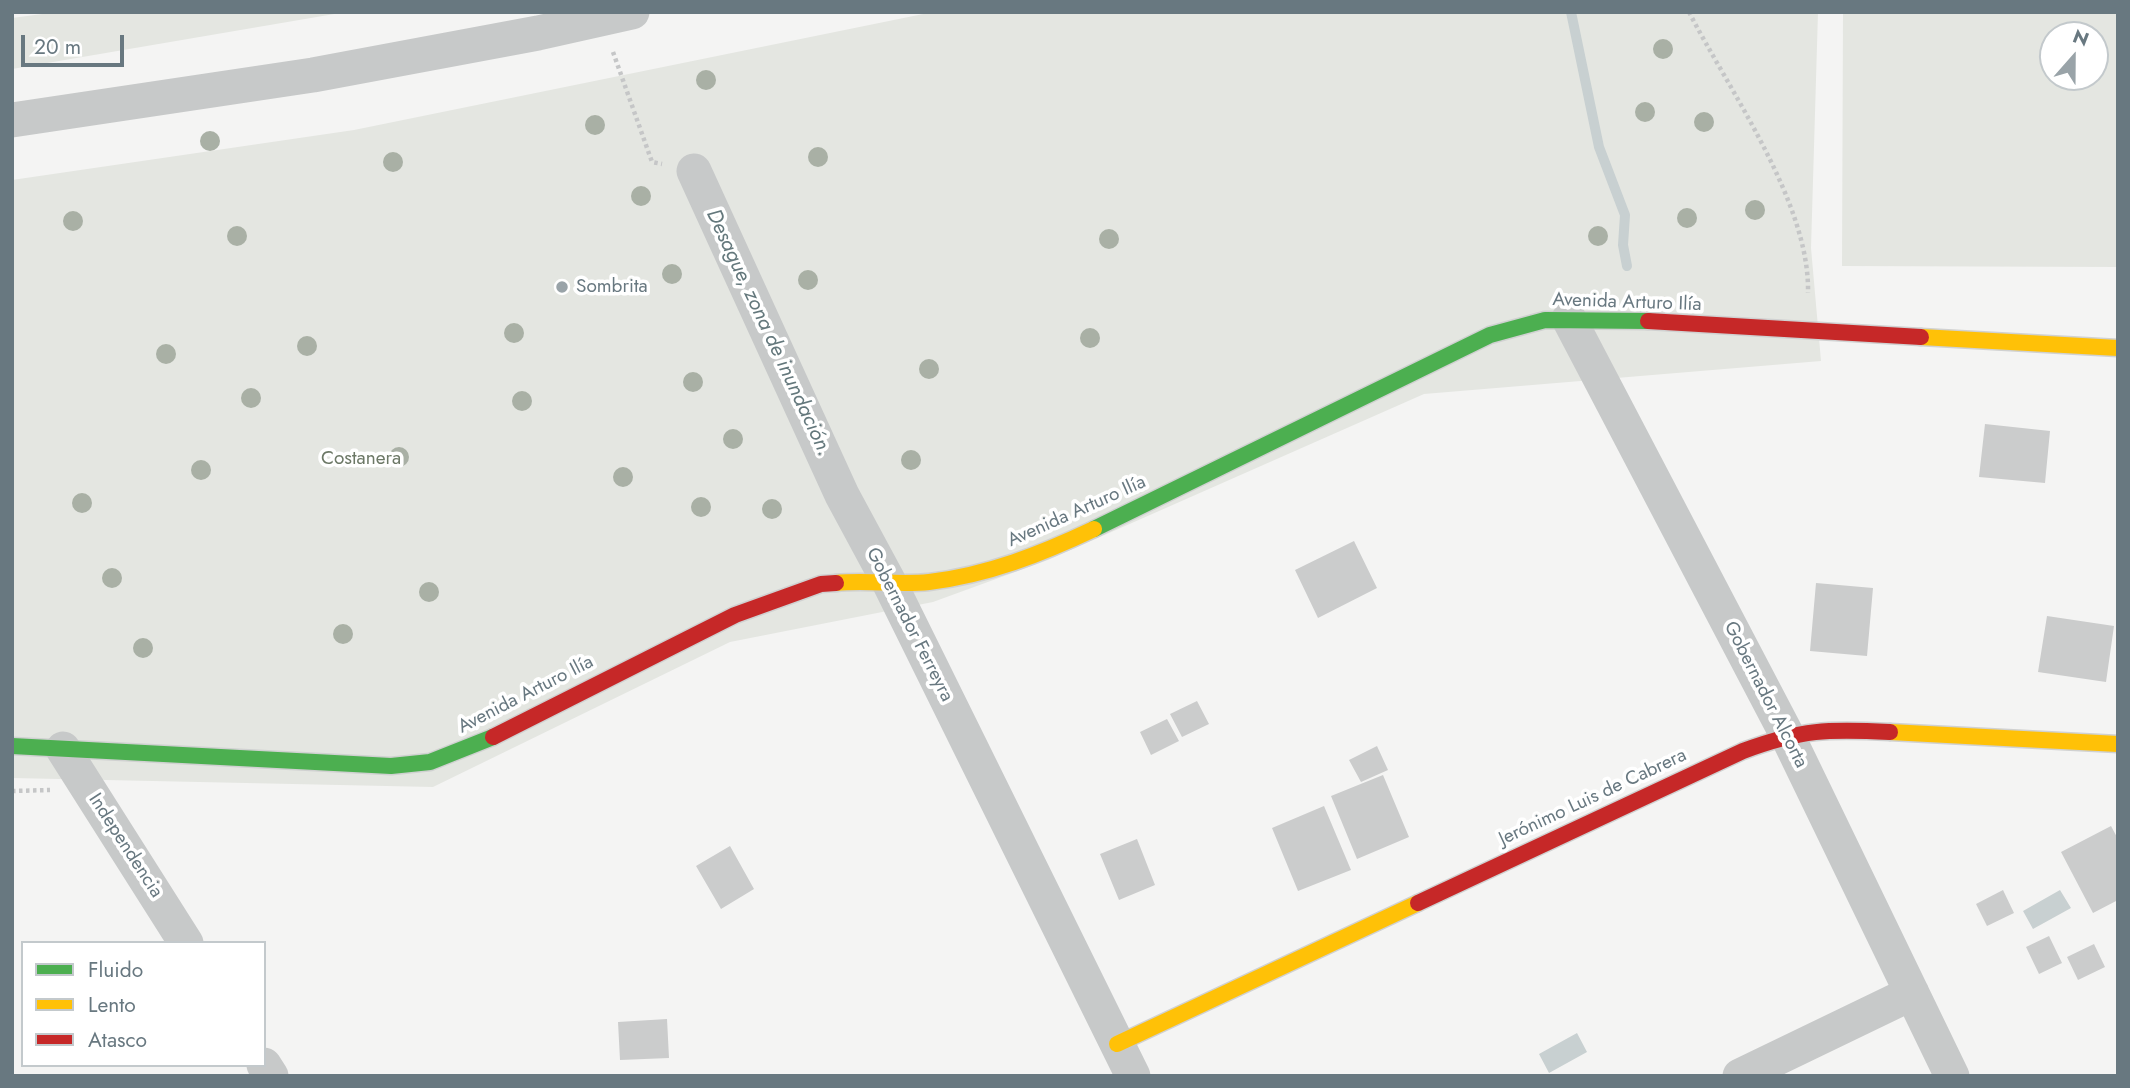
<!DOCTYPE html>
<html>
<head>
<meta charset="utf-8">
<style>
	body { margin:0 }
	#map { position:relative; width:2130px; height:1088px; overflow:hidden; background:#f4f4f3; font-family:Jost,sans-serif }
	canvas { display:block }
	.frame { position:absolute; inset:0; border:14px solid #687880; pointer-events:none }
	.legend { position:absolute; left:21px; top:941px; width:245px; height:126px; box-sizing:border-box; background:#fff; border:2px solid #c3c9cc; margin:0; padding:9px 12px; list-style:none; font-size:21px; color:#687880 }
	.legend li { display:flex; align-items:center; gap:14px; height:35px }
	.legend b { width:35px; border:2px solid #c3c9cc }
	.north { position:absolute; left:2039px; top:21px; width:70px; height:70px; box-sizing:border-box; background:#fff; border:2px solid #c3c9cc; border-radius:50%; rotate:21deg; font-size:19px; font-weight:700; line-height:28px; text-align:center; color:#687880 }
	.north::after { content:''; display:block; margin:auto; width:24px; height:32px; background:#99a3a8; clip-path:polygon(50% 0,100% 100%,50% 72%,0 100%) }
	.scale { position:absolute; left:21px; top:35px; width:103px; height:32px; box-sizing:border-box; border:4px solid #687880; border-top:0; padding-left:9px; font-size:21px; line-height:24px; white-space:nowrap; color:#687880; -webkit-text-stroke:5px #fff; paint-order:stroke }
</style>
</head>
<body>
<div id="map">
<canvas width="2130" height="1088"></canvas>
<div class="frame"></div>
<ul class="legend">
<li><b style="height:9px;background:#4caf50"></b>Fluido</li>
<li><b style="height:9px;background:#ffc107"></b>Lento</li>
<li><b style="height:9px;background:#c62828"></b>Atasco</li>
</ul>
<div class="north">N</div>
<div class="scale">20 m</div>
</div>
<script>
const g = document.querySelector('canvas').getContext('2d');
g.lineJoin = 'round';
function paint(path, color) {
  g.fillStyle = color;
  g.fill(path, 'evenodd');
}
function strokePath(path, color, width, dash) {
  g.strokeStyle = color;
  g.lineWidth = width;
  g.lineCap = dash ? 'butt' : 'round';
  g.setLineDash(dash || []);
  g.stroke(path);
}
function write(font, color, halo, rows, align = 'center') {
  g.font = font + ' Jost,sans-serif';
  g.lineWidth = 7;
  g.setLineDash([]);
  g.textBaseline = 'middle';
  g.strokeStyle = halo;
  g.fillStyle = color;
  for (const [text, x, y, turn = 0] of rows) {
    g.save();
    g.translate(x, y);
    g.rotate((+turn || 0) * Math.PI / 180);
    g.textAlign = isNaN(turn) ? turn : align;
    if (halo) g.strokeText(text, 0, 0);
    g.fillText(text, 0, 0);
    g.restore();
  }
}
const green = new Path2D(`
	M57,12H346L12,69V18Z
	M933,12H1818L1811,248L1821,361L1424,394L1048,560L933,602L730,642L433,787L12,778V180L354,130Z
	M1843,12H2118V267L1842,266ZM2053,35H2095V77H2053Z`);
const water = new Path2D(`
	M2060,890L2071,908L2033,929L2023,911Z
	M1577,1033L1587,1052L1549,1073L1539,1054Z`);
const stream = new Path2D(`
	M1571,12L1599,147L1625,215L1623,245L1627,266`);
const building = new Path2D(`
	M1985,424L2050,431L2045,483L1979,477Z
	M1354,541L1377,588L1318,618L1295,570Z
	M1816,583L1873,588L1867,656L1810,651Z
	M2047,616L2114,626L2106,682L2038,672Z
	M1197,701L1209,724L1182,737L1170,714Z
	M1167,719L1179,741L1151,755L1140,732Z
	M1377,746L1388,770L1361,782L1349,760Z
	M1383,775L1409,837L1357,859L1331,796Z
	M1324,806L1351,870L1298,891L1272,828Z
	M2111,826L2118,839V900L2093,913L2061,852Z
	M1137,839L1155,885L1119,900L1100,854Z
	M730,846L754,889L721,909L696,866Z
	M2003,890L2014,913L1987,926L1976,904Z
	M2049,936L2062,963L2039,974L2026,947Z
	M2094,944L2105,967L2078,980L2067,957Z
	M667,1019L669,1058L620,1060L618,1022Z`);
const path = new Path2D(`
	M1689,12C1730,92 1810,203 1808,293
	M613,52L652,162L662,164
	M12,791L50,790`);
const street = new Path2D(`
	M12,120L313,75L538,33L632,12
	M694,171L842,495L890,584L1133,1076
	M1569,319L1787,735L1952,1076
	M63,749L186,943
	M264,1065L271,1076
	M1740,1076L1912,993`);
const fast = new Path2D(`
	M1094,529L1490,335L1545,320L1648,321
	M12,746L391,766L430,762L493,737`);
const slow = new Path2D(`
	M1921,337L2118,348
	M836,583C867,580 898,585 929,582C988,575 1041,554 1094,529
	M1890,732L2118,744
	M1117,1044L1418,903`);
const jam = new Path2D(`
	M1648,321L1921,337
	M493,737L735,615L821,584L836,583
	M1418,903L1743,751C1802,729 1828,729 1890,732`);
const trees = [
	[1663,49],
	[706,80],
	[1645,112],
	[1704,122],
	[595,125],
	[210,141],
	[818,157],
	[393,162],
	[641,196],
	[1755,210],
	[1687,218],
	[73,221],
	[237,236],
	[1598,236],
	[1109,239],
	[672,274],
	[808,280],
	[514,333],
	[1090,338],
	[307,346],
	[166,354],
	[929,369],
	[693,382],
	[251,398],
	[522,401],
	[733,439],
	[399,457],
	[911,460],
	[201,470],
	[623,477],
	[82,503],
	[701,507],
	[772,509],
	[112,578],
	[429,592],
	[343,634],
	[143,648]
];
const markers = [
	[562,287,7,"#99a3a8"]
];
const poiNames = [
	["Sombrita",576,287]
];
const streetNames = [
	["Avenida Arturo Ilía",1627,303,2],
	["Avenida Arturo Ilía",1077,512,-24],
	["Gobernador Ferreyra",909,625,63],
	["Avenida Arturo Ilía",526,695,-27],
	["Gobernador Alcorta",1765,695,63],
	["Jerónimo Luis de Cabrera",1593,798,-25],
	["Independencia",125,846,57]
];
const parkNames = [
	["Costanera",361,459]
];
const waterNames = [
	["Desague, zona de inundación.",768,333,65]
];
paint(green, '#e4e6e1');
paint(water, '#c8d0d1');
strokePath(stream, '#c8d0d1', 10);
paint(building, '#cbcccc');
strokePath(fast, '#d0d1d1', 19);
strokePath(slow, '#d0d1d1', 19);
strokePath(jam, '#d0d1d1', 19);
strokePath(path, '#c5c6c7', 4.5, [3.5, 3.5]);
strokePath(street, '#c7c9c9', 35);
strokePath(fast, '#4caf50', 16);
strokePath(slow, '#ffc107', 16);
strokePath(jam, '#c62828', 16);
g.fillStyle = '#a9b0a5';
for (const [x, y] of trees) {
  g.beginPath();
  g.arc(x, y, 10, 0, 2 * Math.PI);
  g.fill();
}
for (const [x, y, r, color] of markers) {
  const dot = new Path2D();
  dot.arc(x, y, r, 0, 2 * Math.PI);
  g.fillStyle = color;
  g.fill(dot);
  strokePath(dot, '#fff', 2.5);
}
write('19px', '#687880', '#fff', poiNames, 'left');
write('19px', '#687880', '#fff', streetNames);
write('19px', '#6c7866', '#fff', parkNames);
write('italic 21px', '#64787c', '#fff', waterNames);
</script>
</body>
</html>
